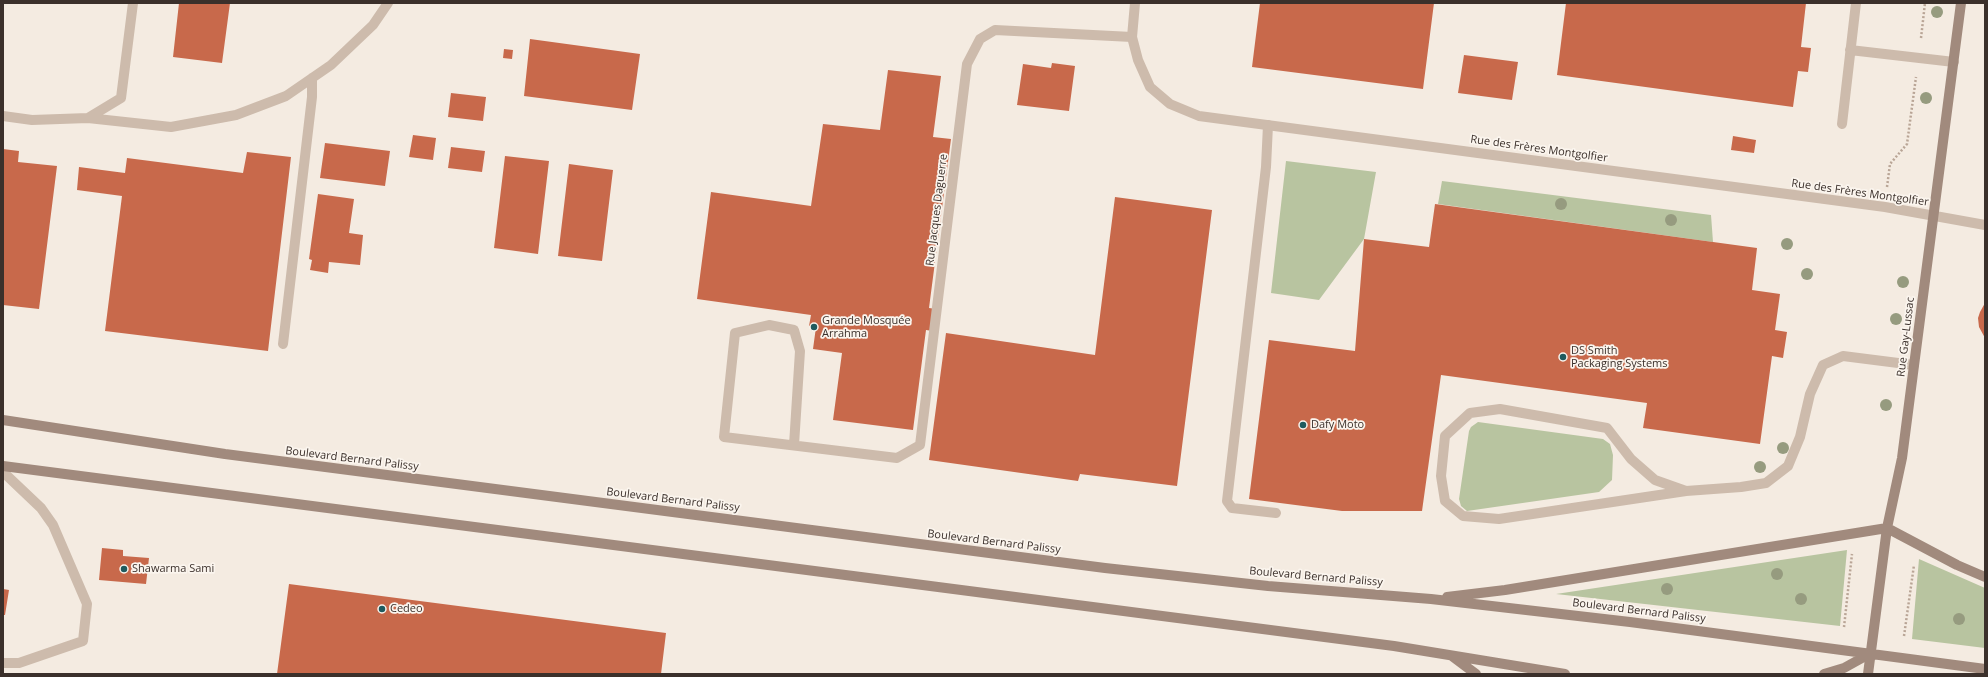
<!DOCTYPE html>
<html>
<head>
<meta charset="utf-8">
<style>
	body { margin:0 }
	#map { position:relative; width:1988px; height:677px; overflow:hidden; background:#f4ebe1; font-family:"Open Sans",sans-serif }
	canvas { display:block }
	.frame { position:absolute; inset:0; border:4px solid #3b302b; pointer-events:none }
</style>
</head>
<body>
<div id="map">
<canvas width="1988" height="677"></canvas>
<div class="frame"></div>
</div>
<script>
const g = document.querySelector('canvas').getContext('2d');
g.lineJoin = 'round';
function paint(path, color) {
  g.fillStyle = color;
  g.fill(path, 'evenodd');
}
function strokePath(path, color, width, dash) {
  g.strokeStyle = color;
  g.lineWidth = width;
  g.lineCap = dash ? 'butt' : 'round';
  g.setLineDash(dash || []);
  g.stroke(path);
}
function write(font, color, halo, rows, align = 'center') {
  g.font = font + ' "Open Sans",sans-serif';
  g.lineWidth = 3.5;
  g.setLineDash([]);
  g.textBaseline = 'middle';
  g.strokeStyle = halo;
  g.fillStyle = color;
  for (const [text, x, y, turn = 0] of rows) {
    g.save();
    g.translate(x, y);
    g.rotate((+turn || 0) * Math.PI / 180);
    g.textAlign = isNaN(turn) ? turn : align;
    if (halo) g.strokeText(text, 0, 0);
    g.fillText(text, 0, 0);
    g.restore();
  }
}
const green = new Path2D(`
	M1286,161L1376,172L1364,239L1319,300L1271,293Z
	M1442,181L1711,215L1713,242L1438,204Z
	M1478,422L1603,439L1610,444L1613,455L1612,480L1599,492L1467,511L1461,506L1459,499L1469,431L1471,427Z
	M1847,550L1840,626L1556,594Z
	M1919,559L1985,588V648L1912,639Z`);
const building = new Path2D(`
	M179,3H230L222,63L173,57Z
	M1260,3H1434L1423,89L1252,67Z
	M1566,3H1806L1801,47L1811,48L1808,72L1798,71L1793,107L1557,75Z
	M530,39L640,54L632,110L524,96Z
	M504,49L513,50L512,59L503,58Z
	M1464,55L1518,62L1512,100L1458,93Z
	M1052,63L1075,66L1069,111L1017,105L1023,64L1051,68Z
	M888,70L941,76L933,137L951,139L929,308L936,309L933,331L926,330L913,430L833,420L842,353L813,349L816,327L809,326L811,315L697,299L711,192L811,206L823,124L880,130Z
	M451,93L486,97L483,121L448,117Z
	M413,135L436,138L433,160L409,157Z
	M1733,136L1756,140L1754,153L1731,150Z
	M325,143L390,151L385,186L320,178Z
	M451,147L485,151L482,172L448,168Z
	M3,149L19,151L18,162L57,166L39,309L3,305Z
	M247,152L291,157L268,351L105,331L122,196L77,190L79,167L125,173L127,158L243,173Z
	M505,156L549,161L538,254L494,248Z
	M569,164L613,170L602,261L558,256Z
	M318,194L354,199L349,233L363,235L360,265L329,262L328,273L310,270L312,260L309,259Z
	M1115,197L1212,210L1177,486L1080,474L1078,481L929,460L946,333L1095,355Z
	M1435,204L1757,248L1752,290L1780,294L1775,330L1787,332L1783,358L1772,356L1760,444L1643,428L1647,403L1441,375L1422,511H1342L1249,499L1269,340L1355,351L1364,239L1429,247Z
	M1985,303V338L1979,327L1978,318L1980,312Z
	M102,548L123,550V556L149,558L146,584L99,580Z
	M289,584L666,633L661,674H277Z
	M3,589L9,590L5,615H3Z`);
const path = new Path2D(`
	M1921,38L1925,3
	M1887,187L1890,164L1907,144L1916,77
	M1844,627L1852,554
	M1904,636L1914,565`);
const service = new Path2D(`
	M1850,50L1954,62
	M3,116L32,120L88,118L121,98L133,3
	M88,118L171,127L236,115L286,96L331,65L373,25L388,3
	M1842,124L1856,3
	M1268,125L1266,167L1227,501L1232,508L1276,513
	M283,344L312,97V78
	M794,445L800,351L794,330L769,325L735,333L724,437L897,458L920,445L967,64L980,39L995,30L1132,37
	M1686,491L1655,480L1631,459L1607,428L1500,409L1470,413L1445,436L1441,476L1445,501L1463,516L1499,519L1686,491L1741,487L1766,483L1788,466L1800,437L1810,394L1823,365L1843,356L1914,365`);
const minor = new Path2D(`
	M1135,3L1132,37L1138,60L1150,87L1170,104L1199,116L1885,207L1985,225
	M3,472L41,508L53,525L87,604L83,641L19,663H3`);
const secondary = new Path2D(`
	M3,420L225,454L1105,568L1268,586L1431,599L1630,622L1985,669
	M3,466L1394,646L1565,674
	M1447,597L1505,590L1887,528L1957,565L1985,577
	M1452,656L1476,674
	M1824,674L1844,668L1871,653
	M1868,674L1887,528L1902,458L1961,3`);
const trees = [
	[1937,12],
	[1926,98],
	[1561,204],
	[1671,220],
	[1787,244],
	[1807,274],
	[1903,282],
	[1896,319],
	[1886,405],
	[1783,448],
	[1760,467],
	[1777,574],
	[1667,589],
	[1801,599],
	[1959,619]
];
const markers = [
	[814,327,4,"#1f5a5e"],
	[1563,357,4,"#1f5a5e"],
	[1303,425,4,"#1f5a5e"],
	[124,569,4,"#1f5a5e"],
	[382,609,4,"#1f5a5e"]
];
const streetNames = [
	["Rue des Frères Montgolfier",1539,149,8],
	["Rue des Frères Montgolfier",1860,193,8],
	["Rue Jacques Daguerre",937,210,-83],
	["Rue Gay-Lussac",1906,337,-83],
	["Boulevard Bernard Palissy",352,459,7],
	["Boulevard Bernard Palissy",673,500,7],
	["Boulevard Bernard Palissy",994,542,7],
	["Boulevard Bernard Palissy",1316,577,5],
	["Boulevard Bernard Palissy",1639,611,7]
];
const poiNames = [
	["Grande Mosquée",822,321],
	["Arrahma",822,334],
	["DS Smith",1571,351],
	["Packaging Systems",1571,364],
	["Dafy Moto",1311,425],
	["Shawarma Sami",132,569],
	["Cedeo",390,609]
];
paint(green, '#b8c4a0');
paint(building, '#c8694b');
strokePath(path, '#b9a596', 2.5, [2, 2]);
strokePath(service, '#cdbbac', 10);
strokePath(minor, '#cdbbac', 10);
strokePath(secondary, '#a18a7d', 10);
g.fillStyle = '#969b7f';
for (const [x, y] of trees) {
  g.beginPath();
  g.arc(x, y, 6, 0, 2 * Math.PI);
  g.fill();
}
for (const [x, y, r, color] of markers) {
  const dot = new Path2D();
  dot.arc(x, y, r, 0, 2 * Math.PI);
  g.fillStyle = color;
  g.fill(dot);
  strokePath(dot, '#fbf5ee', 1.5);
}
write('11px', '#3b302b', '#fbf5ee', streetNames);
write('11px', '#3b302b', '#fbf5ee', poiNames, 'left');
</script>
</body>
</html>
